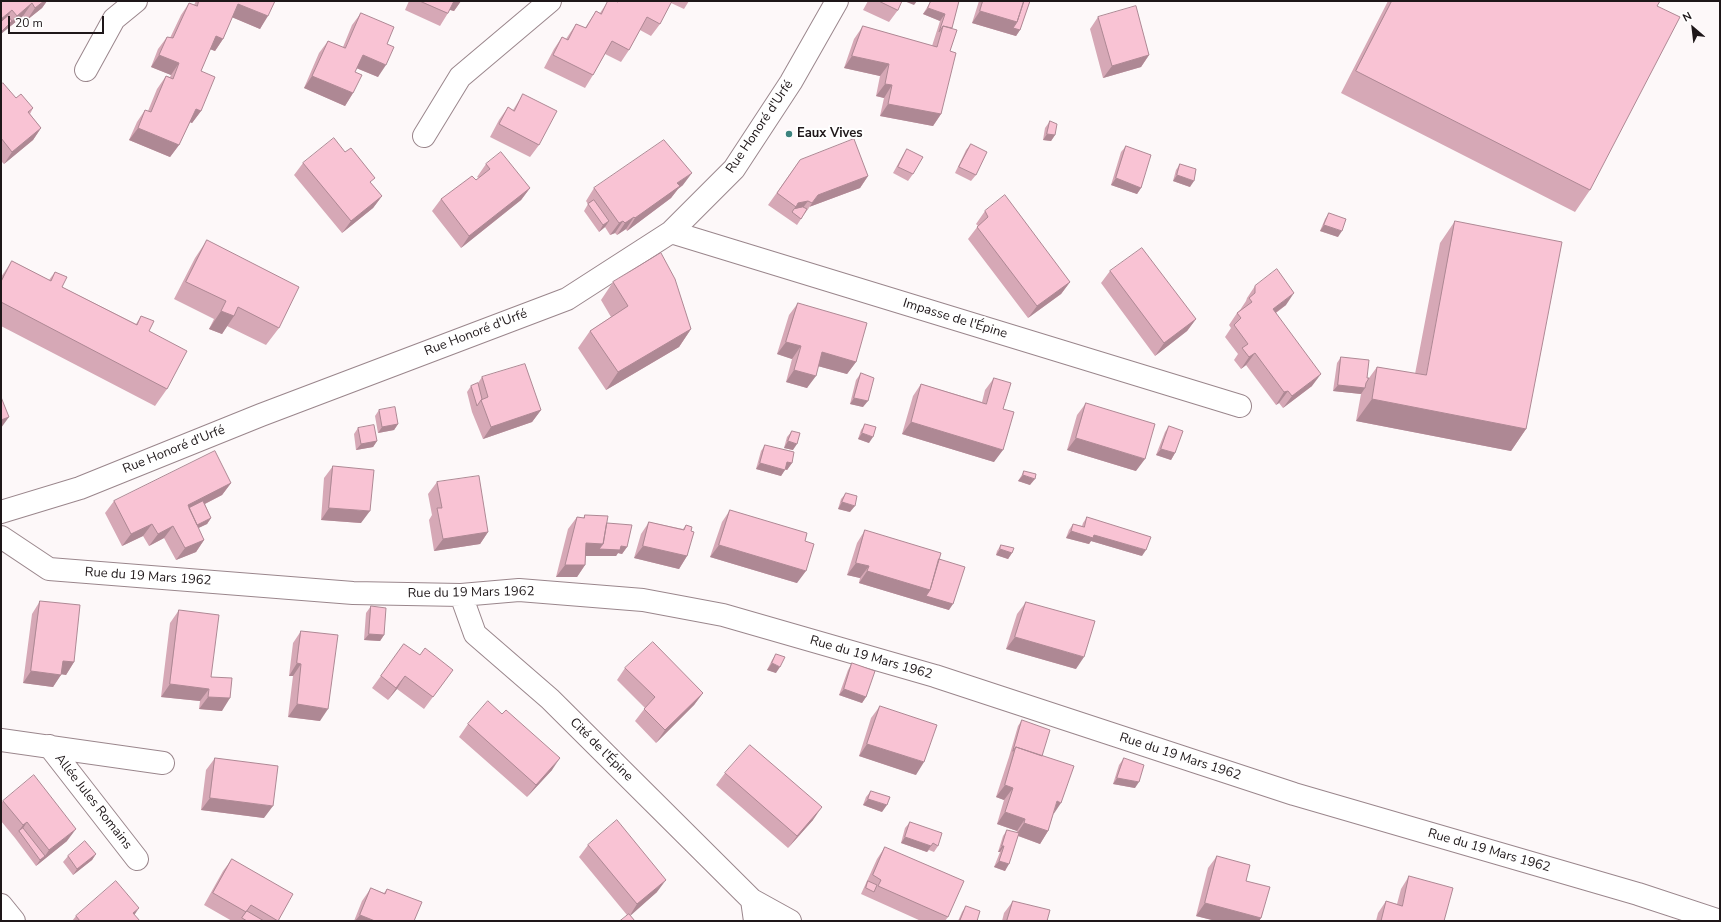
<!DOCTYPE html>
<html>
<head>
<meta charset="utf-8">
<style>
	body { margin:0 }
	#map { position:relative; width:1721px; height:922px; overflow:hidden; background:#fdf8f9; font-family:"Nunito Sans",sans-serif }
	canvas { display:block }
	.frame { position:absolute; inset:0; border:2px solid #1e1719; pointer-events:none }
	.north { position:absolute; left:1673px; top:8px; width:40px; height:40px; -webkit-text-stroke:3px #fff; paint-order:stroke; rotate:332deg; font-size:11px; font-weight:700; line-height:16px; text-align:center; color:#1e1719 }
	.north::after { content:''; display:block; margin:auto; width:14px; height:18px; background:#1e1719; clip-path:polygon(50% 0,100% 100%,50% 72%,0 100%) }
	.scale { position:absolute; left:8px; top:16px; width:96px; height:18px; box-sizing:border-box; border:2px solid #1e1719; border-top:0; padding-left:5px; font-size:12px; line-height:14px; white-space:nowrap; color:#1e1719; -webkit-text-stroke:3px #fff; paint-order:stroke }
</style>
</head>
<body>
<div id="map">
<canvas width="1721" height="922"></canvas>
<div class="frame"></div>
<div class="north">N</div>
<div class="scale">20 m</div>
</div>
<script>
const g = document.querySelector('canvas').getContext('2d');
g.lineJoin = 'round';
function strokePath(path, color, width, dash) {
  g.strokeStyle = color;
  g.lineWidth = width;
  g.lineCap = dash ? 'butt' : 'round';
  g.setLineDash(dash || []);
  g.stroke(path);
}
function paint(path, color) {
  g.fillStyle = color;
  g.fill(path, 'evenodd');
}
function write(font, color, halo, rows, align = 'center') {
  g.font = font + ' "Nunito Sans",sans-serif';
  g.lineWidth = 4;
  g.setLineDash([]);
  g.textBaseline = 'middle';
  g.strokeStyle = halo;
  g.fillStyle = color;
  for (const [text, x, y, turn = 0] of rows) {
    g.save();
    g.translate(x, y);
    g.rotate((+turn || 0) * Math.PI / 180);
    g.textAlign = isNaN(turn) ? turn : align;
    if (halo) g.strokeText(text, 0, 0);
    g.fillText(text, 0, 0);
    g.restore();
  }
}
const minor = new Path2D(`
	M86,70L114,19L136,1
	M424,136L460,77L550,1
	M671,232L1240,406
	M1,512L80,488L261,415L567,299L671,232L734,169L791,82L837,1
	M1,537L49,569L353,593L461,595L519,590L643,600L723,615L935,676L1294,794L1638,894L1720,921
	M461,595L475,634L550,699L752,900L755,921
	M1,740L163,763
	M49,746L137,859
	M752,900L790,921
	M1,905L14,921`);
const wall = new Path2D(`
	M1,1H47L42,8L27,20L23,16L8,28Z
	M196,1H275L260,29L232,17L223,39L215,51L210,49L201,71V111L192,123L190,122L179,145L170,157L129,140L137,122L145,110L148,111L157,89L166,76L170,77L171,75L151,67L158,49L167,37L170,38L181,15L189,3L194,5Z
	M409,1H461L454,11L450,10L448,13L440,26L405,10Z
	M608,1H615L617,2V1H689L684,9L671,3L660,24L651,36L640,30L629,50L621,62L605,54L593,75L585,88L544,68L554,49L562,37L566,39L576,24L585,28L596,11L600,13Z
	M868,1H902L898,10L889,22L863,10Z
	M931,1H959L952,28L950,51L941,114L933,126L880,116L884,98L876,96L880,76L844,68L854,39L863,26L932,46L940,21L923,14Z
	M979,1H1030L1020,30L1016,36L972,23Z
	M1388,1H1660L1657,6L1590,190L1575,212L1341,93Z
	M361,13L387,44L378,77L356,68L355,72L353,93L345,106L304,88L319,53L328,41L343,47L352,25Z
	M1098,17L1149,55L1141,67L1103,78L1090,29Z
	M1,85L16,98L33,108L30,114L41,128L33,140L4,164L1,161Z
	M523,94L539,145L530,157L490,137L499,120L508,107L513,110Z
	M1050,121L1055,135L1051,141L1043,140L1045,128Z
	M971,144L976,175L971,181L955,173L966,150Z
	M1126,146L1141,188L1137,194L1111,185L1121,152Z
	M907,149L913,174L908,181L893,173L903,155Z
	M800,160L868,176L860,188L809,207L797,225L768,205Z
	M303,163L371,183L382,196L373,208L342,233L294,175Z
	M486,164L530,188L521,200L461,248L432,211L441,199L476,180L479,178L477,177Z
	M1180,164L1190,187L1173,181L1176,170Z
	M683,185L678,189L671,198L627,231L626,229L617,235L615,233L610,235L605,227L599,232L584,211L588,204L586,201L594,188Z
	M985,211L1070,282L1061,294L1028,318L968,239L978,226L976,224Z
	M1329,213L1338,237L1320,231L1325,219Z
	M1455,221L1526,429L1511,451L1356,421L1361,394L1333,391L1337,363L1341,357L1367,378H1369L1377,367L1415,374L1440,243Z
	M207,240L279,328L266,345L227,326L222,334L209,329L214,319L174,299L195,258Z
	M12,261L49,280L55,272L62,287L136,324L141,316L149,331L167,389L155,406L1,326V277Z
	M1110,271L1196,319L1187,331L1155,356L1101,283Z
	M613,282L691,329L679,347L606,390L578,348L590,331L611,317L601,300Z
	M1255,286L1286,305L1276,313L1312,386L1283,408L1279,403L1276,405L1246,365L1241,369L1234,360L1238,354L1225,337L1231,328L1229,325L1237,313L1240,310L1246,301L1247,298Z
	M798,303L856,362L847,374L818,366L807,388L786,382L792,359L777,354L789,315Z
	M861,373L863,407L850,404L856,380Z
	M482,377L541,410L532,422L483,439L472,412L467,392L471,386L478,383Z
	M994,378L1003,409L994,462L902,434L913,396L921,384L982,402L985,390Z
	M1086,403L1136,471L1067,450L1077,415Z
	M379,410L398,424L394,430L378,433L375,416Z
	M865,424L869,443L858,439L861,430Z
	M1169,426L1175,453L1171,460L1156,455L1165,432Z
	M358,428L377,441L373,447L356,450L354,434Z
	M792,431L793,450L784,448L787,437Z
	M765,445L792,463L787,470L785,469L781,476L756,469L761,451Z
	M333,466L361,523L321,520L324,478Z
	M1024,471L1030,485L1018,481L1020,478Z
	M437,482L488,532L480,544L434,551L429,520L432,515L428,494Z
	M231,483L222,495L205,504L211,518L207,524L198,528L204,540L196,552L176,560L164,538L149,546L143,536L122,546L105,513L114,501Z
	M846,493L850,512L838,509L841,499Z
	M730,510L805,541L797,583L710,557L722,522Z
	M585,515L607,523L627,547L622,554L618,553L616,556H586L585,565L577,577H556L568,529L577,517L583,518Z
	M1087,517L1142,556L1091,541L1089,544L1066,538L1069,530L1073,524L1082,526L1083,523Z
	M649,522L683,529L686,525L687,556L679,569L634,558L641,534Z
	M865,530L939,559L949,610L859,583L860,578L847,575L857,543Z
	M1001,545L1012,553L1008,559L996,555L997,551Z
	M40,601L74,662L66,675L61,674L53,687L23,683L32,614Z
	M1026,602L1076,669L1006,649L1017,614Z
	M371,606L384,635L380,641L364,640L366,613Z
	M179,610L211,677L222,711L199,709L200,701L161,697L170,623Z
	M301,631L320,721L288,717L293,676H289L293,643Z
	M404,644L444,682L424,709L397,689L388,700L372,688Z
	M776,654V673L767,670L772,660Z
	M852,663L866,697L862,703L839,695L848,670Z
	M625,668L703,693L694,705L656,743L635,721L645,708L617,680Z
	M880,706L916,775L859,756L871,718Z
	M502,714L552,770L527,797L459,737L468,724Z
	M1022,720L1042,756L1053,815L1048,831L1040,844L1018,836L1005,871L994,867L1000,852H998L1003,836L1007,830L1016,833L1017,831L997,824L1004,800L996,797L1008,760L1009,757L1018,726Z
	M215,758L264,818L201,810L206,770Z
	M1124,758L1135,788L1113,784L1119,765Z
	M725,773L813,820L788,848L716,785Z
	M871,791L882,812L863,805L866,797Z
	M3,801L67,841L36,866L15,838L1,821V803Z
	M910,822L938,846L934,852L929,850L927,852L901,843L905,828Z
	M588,845L657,892L630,915H627L579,857Z
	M885,847L948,917L945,921H921L861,894L877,859Z
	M96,854L92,860L73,875L63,862L68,856Z
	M1217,856L1246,881L1261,918L1259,921H1216L1196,916L1208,868Z
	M232,859L278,921H232L204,905L223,871Z
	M1409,876L1444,921H1376L1378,913L1386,901L1397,904L1401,889Z
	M371,888L384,893L387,889L414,921H354L362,901Z
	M1013,901L1047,921H1002L1004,913Z
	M966,906L977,921H958L962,912Z
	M134,915L140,921H72L76,916Z`);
const shadedWall = new Path2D(`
	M44,1H47L42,8L27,20L35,8Z
	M453,1H461L454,11L447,9Z
	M904,1H917L914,5Z
	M32,3L23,16L1,34V32L17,16Z
	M238,4L268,16L260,29L229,16Z
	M928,8L945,14L940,21L923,14Z
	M12,10L4,22L1,25V19Z
	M980,11L1017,22L1020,30L1016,36L972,23Z
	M216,36L223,39L215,51L207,48Z
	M159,55L179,63L171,75L151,67Z
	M363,55L386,65L378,77L354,67Z
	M1149,55L1141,67L1103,78L1112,66Z
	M852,56L889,64L880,76L844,68Z
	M312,76L353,93L345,106L304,88Z
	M885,84L892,85L884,98L876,96Z
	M888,104L941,114L933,126L880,116Z
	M196,109L201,111L192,123L187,121Z
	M41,128L33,140L4,164L12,152Z
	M138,128L179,145L170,157L129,140Z
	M1047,134L1055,135L1051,141L1043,140Z
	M692,173L683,185L678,189L671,198L627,231L635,218L677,183Z
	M1177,175L1194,181L1190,187L1173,181Z
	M868,176L860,188L809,207L803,216L818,195Z
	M1116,178L1141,188L1137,194L1111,185Z
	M530,188L521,200L461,248L469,236Z
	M382,196L373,208L342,233L351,221Z
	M808,201L799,213L792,212L798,203Z
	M634,217L626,229L617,235L625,223Z
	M609,221L605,227L599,232L603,225Z
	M623,221L615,233L610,235L619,223Z
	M1324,225L1342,231L1338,237L1320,231Z
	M1070,282L1061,294L1028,318L1037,306Z
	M1294,293L1286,305L1264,321L1273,309Z
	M221,311L234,316L222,334L209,329Z
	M1196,319L1187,331L1155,356L1164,343Z
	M691,329L679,347L606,390L618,372Z
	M786,342L801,346L792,359L777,354Z
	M822,352L856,362L847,374L814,365Z
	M1255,353L1246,365L1241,369L1249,357Z
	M794,370L816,376L807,388L786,382Z
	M1321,374L1312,386L1283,408L1292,396Z
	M1338,385L1365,388L1361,394L1333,391Z
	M1288,391L1279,403L1276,405L1284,392Z
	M854,398L868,401L863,407L850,404Z
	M1372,399L1526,429L1511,451L1356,421Z
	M541,410L532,422L483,439L491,427Z
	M9,417L1,428V420Z
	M911,422L1003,450L994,462L902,434Z
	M398,424L394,430L378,433L382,427Z
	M862,433L873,437L869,443L858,439Z
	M1076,438L1145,459L1136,471L1067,450Z
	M377,441L373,447L356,450L361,444Z
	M788,441L797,444L793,450L784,448Z
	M1161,449L1175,453L1171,460L1156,455Z
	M787,462L792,463L787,470L783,468Z
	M760,463L785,470L781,476L756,469Z
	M1023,475L1035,479L1030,485L1018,481Z
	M231,483L222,495L185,514L188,505Z
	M842,502L855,506L850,512L838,509Z
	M329,508L370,511L361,523L321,520Z
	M211,518L207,524L186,534L191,528Z
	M152,524L143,536L122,546L131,534Z
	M173,526L164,538L149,546L158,534Z
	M1071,531L1094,535L1146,550L1142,556L1091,541L1089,544L1066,538Z
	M488,532L480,544L434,551L443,539Z
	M204,540L196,552L176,560L185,548Z
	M586,543L603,544L627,547L622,554L618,553L616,556H578Z
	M719,545L806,571L797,583L710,557Z
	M643,546L687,556L679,569L634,558Z
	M1000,549L1012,553L1008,559L996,555Z
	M856,563L869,566L860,578L847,575Z
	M565,565H585L577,577H556Z
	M867,571L930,590L953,604L949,610L859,583Z
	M369,634L384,635L380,641L364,640Z
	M1015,637L1084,657L1076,669L1006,649Z
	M63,661L74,662L66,675L55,673Z
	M297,663L301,664L293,676H289Z
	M772,663L780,667L776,673L767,670Z
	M31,671L61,675L53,687L23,683Z
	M405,676L397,689L388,700L396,688Z
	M170,684L209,689L200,701L161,697Z
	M844,689L866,697L862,703L839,695Z
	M703,693L694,705L656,743L665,730Z
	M208,697L230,698L222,711L199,709Z
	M297,704L328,709L320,721L288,717Z
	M867,744L924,762L916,775L859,756Z
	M560,758L552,770L527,797L536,785Z
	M1117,778L1139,782L1135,788L1113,784Z
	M1005,785L1013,788L1004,800L996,797Z
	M210,798L273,806L264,818L201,810Z
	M868,799L887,805L882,812L863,805Z
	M1057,801L1061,803L1053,815Z
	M822,807L813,820L788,848L797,836Z
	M1005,812L1025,819L1017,831L997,824Z
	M27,822L20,833L19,831L14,838L23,825Z
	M1024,823L1048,831L1040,844L1016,835Z
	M76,829L67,841L41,862L49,850Z
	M905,837L931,846L927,852L901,843Z
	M1002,846H1004L1000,852H998Z
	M96,854L92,860L73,875L77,869Z
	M45,856L41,862L36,866L40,860Z
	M999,861L1009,864L1005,871L994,867Z
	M666,880L657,892L629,917L637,904Z
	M1205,903L1261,918L1259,921H1216L1196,916Z
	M139,908L131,920L133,913Z
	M360,915L375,921H355Z`);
const building = new Path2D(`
	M1,1H44L35,8L32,3L17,16L12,10L1,19Z
	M199,1H275L268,16L238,4L223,39L216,36L201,71L215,77L201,111L196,109L179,145L138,128L145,110L151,112L166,76L173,79L179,63L159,55L167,37L173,38L189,3L197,6Z
	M420,1H454L448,13Z
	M608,1H615L618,2L619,1H672L660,24L647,17L629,50L612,41L593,75L553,55L562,37L568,40L576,24L586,28L596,11L601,14Z
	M879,1H902L898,10Z
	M931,1H959L952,28L943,26L939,32L945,14L928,8Z
	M983,1H1024L1017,22L980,11Z
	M1024,1H1030L1020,30L1013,28L1017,22Z
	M1392,1H1660L1657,6L1680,17L1590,190L1356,71Z
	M1136,6L1149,55L1112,66L1098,17Z
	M361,13L394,27L387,44L394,47L386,65L363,55L355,72L362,75L353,93L312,76L328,41L345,48Z
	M8,16L12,21L1,32V22Z
	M863,26L937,47L943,26L957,30L950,51L956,53L941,114L888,104L892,85L885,84L889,64L852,56Z
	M3,83L16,98L21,94L33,108L28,112L41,128L12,152L1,138V85Z
	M523,94L557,111L539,145L499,124L508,107L514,111Z
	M1050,121L1057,124L1055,135L1047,134Z
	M334,138L345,152L351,148L375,178L370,182L382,196L351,221L303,163Z
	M854,139L868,176L818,195L812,203L808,201L798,203L796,207L777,193L800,160Z
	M664,140L692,173L677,183L680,186L635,218L634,217L625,223L623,221L619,223L594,188Z
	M971,144L987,152L976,175L959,167Z
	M1126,146L1151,155L1141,188L1116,178Z
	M907,149L923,157L913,174L898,167Z
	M501,152L530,188L469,236L441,199L472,176L476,180L490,169L486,164Z
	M1180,164L1196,169L1194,181L1177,175Z
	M1005,195L1070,282L1037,306L977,227L988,217L985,211Z
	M594,200L609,221L603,225L588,204Z
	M803,207L807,209L801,219L792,212L794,209Z
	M1329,213L1346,219L1342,231L1324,225Z
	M1455,221L1562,242L1526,429L1372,399L1377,367L1426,375Z
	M207,240L299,287L279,328L238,307L234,316L221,311L226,301L186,282Z
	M1142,248L1196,319L1164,343L1110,271Z
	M661,253L675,279L691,329L618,372L590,331L628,306L613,282Z
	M12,261L51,281L55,272L67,277L62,287L137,325L141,316L154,321L149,331L187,351L167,389L1,302V282Z
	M1277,269L1294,293L1273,309L1321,374L1292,396L1288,391L1284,392L1255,353L1249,357L1242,348L1248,344L1234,325L1241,318L1237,313L1252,302L1249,298L1255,293V286Z
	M798,303L867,323L856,362L822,352L816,376L794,370L801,346L786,342Z
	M1341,357L1369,360L1367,378H1369L1366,383L1365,388L1338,385Z
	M525,364L541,410L491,427L481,400L488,397L482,377Z
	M861,373L874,378L868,401L854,398Z
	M994,378L1011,383L1003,409L1014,412L1003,450L911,422L921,384L986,404Z
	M478,383L482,399L481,400L477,406L471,386Z
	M1,397L9,417L1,420Z
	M1086,403L1155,424L1145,459L1076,438Z
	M395,407L398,424L382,427L379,410Z
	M865,424L876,427L873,437L862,433Z
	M374,425L377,441L361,444L358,428Z
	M1169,426L1183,431L1175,453L1161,449Z
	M792,431L800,433L797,444L788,441Z
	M765,445L794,452L792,463L787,462L785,470L760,463Z
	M215,451L231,483L188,505L204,540L185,548L173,526L158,534L152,524L131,534L114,501Z
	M333,466L374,470L370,511L329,508Z
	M1024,471L1036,474L1035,479L1023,475Z
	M479,476L488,532L443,539L437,508H442L437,482Z
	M846,493L857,496L855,506L842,502Z
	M203,501L211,518L197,525L189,508Z
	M730,510L807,533L805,541L814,544L806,571L719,545Z
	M585,515L608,516L603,544L586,543L585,565H565L577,517L584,518Z
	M1087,517L1151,537L1146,550L1094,535L1093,538L1071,531L1073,524L1084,527Z
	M649,522L684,530L686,525L692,527L691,531L694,532L687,556L643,546Z
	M607,523L632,525L627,547L621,546L620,550L599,549L603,544Z
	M865,530L941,553L930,590L867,571L869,566L856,563Z
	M1001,545L1014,548L1012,553L1000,549Z
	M939,559L965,567L953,604L926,596L930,590Z
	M40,601L80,605L74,662L63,661L61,675L31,671Z
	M1026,602L1095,621L1084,657L1015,637Z
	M371,606L386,608L384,635L369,634Z
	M179,610L219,615L211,677L232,678L230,698L208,697L209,689L170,684Z
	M301,631L338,635L328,709L297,704L301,664L297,663Z
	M653,642L703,693L665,730L644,709L655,697L625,668Z
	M404,644L420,655L425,648L453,670L433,697L405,676L396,688L381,676Z
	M776,654L785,657L780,667L772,663Z
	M852,663L875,671L866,697L844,689Z
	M488,701L502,714L506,710L560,758L536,785L468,724Z
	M880,706L937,725L924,762L867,744Z
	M1022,720L1050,730L1042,756L1016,747L1013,751Z
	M750,745L822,807L797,836L725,773Z
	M1016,747L1074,766L1061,803L1057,801L1048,831L1024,823L1025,819L1005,812L1013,788L1005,785Z
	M215,758L278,766L273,806L210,798Z
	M1124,758L1144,765L1139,782L1117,778Z
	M34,775L76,829L49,850L27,822L23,825L3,801Z
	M871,791L890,797L887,805L868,799Z
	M617,820L666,880L637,904L588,845Z
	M910,822L942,833L938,846L933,843L931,846L905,837Z
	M23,828L45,856L40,860L19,831Z
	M1007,830L1019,833L1009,864L999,861L1004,846H1002Z
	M85,841L96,854L77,869L68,856Z
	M885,847L964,881L948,917L878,886L881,880L873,875Z
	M1217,856L1250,865L1246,881L1270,887L1261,918L1205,903Z
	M232,859L293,894L278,921L251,905L246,912L213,893Z
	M1409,876L1453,888L1444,921H1381L1386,901L1402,906Z
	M116,881L139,908L133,913L140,921H80L76,916Z
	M868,881L877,885L874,892L866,888Z
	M371,888L385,894L387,889L422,902L414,921H375L360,915Z
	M1013,901L1050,910L1047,921H1007Z
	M966,906L980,911L977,921H960Z
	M247,911L264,921H247L242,918Z
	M629,914L635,921H620Z`);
const markers = [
	[789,134,4,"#3c837e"]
];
const streetNames = [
	["Rue Honoré d'Urfé",760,127,-56],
	["Impasse de l'Épine",955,319,17],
	["Rue Honoré d'Urfé",476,333,-21],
	["Rue Honoré d'Urfé",174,450,-22],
	["Rue du 19 Mars 1962",148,577,4],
	["Rue du 19 Mars 1962",471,593,-1],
	["Rue du 19 Mars 1962",871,658,16],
	["Cité de l'Épine",601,750,45],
	["Rue du 19 Mars 1962",1180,757,18],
	["Allée Jules Romains",93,802,52],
	["Rue du 19 Mars 1962",1489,851,16]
];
const poiNames = [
	["Eaux Vives",797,134]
];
strokePath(minor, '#9a868c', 24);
strokePath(minor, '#fff', 22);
paint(wall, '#d6a8b6');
paint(shadedWall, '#ae8894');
paint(building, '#f9c3d4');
strokePath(building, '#ae8894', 1);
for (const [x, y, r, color] of markers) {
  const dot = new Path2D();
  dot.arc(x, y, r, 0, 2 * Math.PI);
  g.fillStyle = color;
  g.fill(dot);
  strokePath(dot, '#fff', 1.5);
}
write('13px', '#1e1719', '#fff', streetNames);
write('bold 13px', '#1e1719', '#fff', poiNames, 'left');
</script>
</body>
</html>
